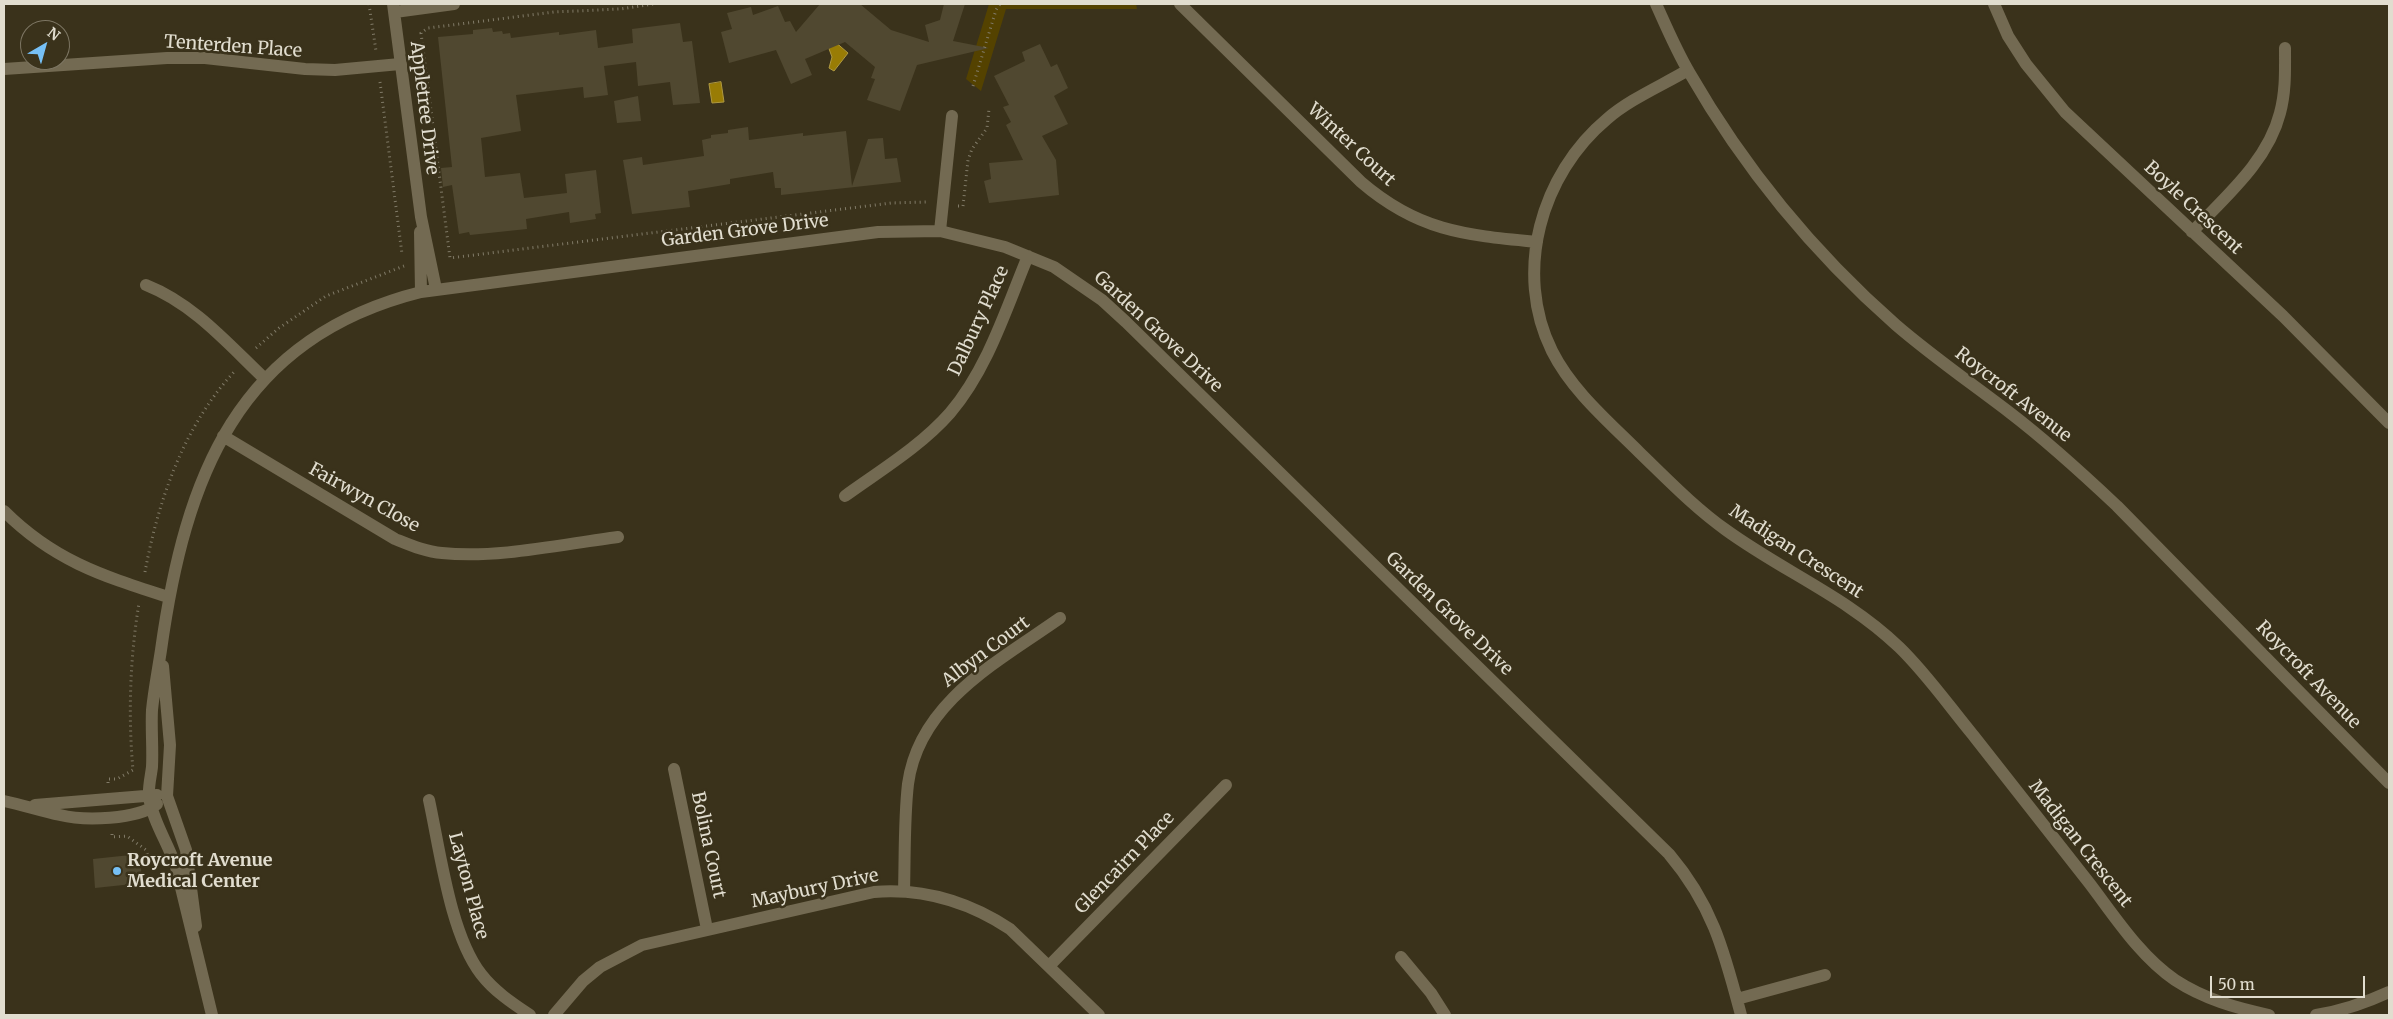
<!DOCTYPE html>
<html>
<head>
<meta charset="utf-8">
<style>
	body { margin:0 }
	#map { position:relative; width:2393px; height:1019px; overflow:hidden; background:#3a321b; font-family:Merriweather,serif }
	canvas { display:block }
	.frame { position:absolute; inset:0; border:5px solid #e1ddcf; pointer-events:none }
	.north { position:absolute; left:20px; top:20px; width:50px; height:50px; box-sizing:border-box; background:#3a321b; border:1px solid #7d7663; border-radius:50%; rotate:38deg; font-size:14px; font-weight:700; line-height:20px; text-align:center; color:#e1ddcf }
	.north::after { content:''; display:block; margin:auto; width:18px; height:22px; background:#76c0f6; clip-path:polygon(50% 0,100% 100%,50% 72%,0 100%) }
	.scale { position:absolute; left:2210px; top:976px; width:155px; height:22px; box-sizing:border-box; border:2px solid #e1ddcf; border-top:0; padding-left:6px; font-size:15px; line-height:18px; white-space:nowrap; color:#e1ddcf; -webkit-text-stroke:4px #3a321b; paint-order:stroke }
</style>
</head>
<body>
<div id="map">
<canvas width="2393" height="1019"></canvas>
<div class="frame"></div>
<div class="north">N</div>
<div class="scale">50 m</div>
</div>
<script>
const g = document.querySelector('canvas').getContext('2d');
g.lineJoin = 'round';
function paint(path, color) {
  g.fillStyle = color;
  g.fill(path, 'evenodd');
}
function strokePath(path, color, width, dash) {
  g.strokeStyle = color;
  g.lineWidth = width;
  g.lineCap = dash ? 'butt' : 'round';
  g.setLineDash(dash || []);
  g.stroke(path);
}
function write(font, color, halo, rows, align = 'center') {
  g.font = font + ' Merriweather,serif';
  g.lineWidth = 5;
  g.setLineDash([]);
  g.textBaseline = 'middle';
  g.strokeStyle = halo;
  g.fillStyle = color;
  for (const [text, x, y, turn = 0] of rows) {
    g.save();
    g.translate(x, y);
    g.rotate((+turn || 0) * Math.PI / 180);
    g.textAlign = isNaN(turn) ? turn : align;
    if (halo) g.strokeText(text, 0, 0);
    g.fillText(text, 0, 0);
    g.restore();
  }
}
const green = new Path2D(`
	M989,4H1136L1137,9H1006L981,91L966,79Z`);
const water = new Path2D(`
	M833,40L848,53L834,71L829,68L832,57L828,46Z
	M721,82L724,102L712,103L709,84Z`);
const building = new Path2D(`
	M820,4H860L891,30L929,42L925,25L940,20L944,4H965L953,41L989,48L917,65L900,111L867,100L875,79L871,78L875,67L845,42L805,59L812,75L791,84L776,50L729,63L721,32L732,29L727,13L751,7L753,15L778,6L785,22L790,21L796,32Z
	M680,23L683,42L692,41L700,103L673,105L670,82L638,86L636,62L604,66L608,95L584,98L583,87L516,95L521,131L481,138L485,177L520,173L524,198L567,193L565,174L596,170L601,213L595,214L596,219L570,223L569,212L526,219L527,229L470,235L469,232L459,234L452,185L443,187L441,168L452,167L438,37L473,34V30L492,28L493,32L502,31L503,34L510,33L511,38L559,32V35L596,30L598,48L633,43L632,29Z
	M1040,44L1051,67L1057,64L1068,88L1054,96L1068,124L1042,136L1056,160L1059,195L989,203L984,181L991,179L989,163L1023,160L1006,125L1011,122L1003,107L1009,105L994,76L1025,61L1022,52Z
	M638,96L641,121L617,123L614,101Z
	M748,127L749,140L803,133V136L846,131L852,186L868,139L883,138L885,159L897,158L901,182L781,195V188H775L773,172L730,179V184L688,191L690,207L632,214L623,160L642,157L643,165L704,156L702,140L711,138V135L728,133V130Z
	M140,854L142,883L95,888L93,859Z`);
const path = new Path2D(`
	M369,4L376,51
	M653,4L620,9L554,12L428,28L421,33L450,258L891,203L927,202
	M380,82L402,254
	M973,86L996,10L1000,4
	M958,206H963L968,160L972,149L987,128L989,109
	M256,348L279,328L326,296L404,266
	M145,572C158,501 184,425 235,371
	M108,783V779H117L133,770C128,715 130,658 139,603
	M112,834V837L127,836L146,850L148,857`);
const street = new Path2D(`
	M393,4L421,217L436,289
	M1180,4L1361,182C1418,231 1464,235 1537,242
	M1656,4C1666,26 1676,50 1689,72C1743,166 1814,253 1896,325C1932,356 1971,383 2009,412C2047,441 2082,473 2117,506L2389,783
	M1994,4L2008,36L2026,64L2065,112L2283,316L2389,423
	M395,12L454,4
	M4,69L167,58H205L305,69L335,70L400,64
	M1688,70C1661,86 1630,99 1607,119C1541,174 1513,272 1552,351C1572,391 1609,422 1640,453C1668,480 1695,508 1726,530C1784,572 1847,597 1899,647C1926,673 1949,706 1973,735C2012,785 2051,835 2090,884C2115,917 2140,956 2175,980C2204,999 2236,1008 2269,1015
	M940,231L952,116
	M420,232L421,292
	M2192,232C2225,197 2268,161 2280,113C2286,91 2285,69 2285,48
	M146,285C194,304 228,344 265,379
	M223,436L395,539C410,545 426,552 442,553C497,559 563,544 618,537
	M845,496C881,470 921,446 950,413C988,368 1006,309 1028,256
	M4,511C54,561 103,576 168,597
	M163,666L170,745L167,796L186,850L196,926
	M674,769L707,929
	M429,800C440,850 450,934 481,974C494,991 512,1003 530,1015
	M4,801C23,805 41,811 60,815C84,821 137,820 157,804
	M35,805L157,795
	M904,891C905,856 904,819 908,784C919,702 999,661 1060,618
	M1401,957L1431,993L1445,1015
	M1049,966L1226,785
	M1737,999L1825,975
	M212,1015L176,867C168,843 153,822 149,797C148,787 151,776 152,767C153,748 151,729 152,710C154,690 158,670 161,650C185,478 237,338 421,292L832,238L878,232L940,231L1005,247L1054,267L1102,300L1126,322L1669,854C1713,906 1724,951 1741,1015
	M554,1015L583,981L600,967L642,945L874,892C924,888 969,902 1010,929L1099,1015
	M2316,1015C2342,1011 2365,1003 2389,992`);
const markers = [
	[117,871,5,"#76c0f6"]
];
const streetNames = [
	["Tenterden Place",233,47,4],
	["Appletree Drive",424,108,83],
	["Winter Court",1351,145,43],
	["Boyle Crescent",2193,208,43],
	["Garden Grove Drive",745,231,-7],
	["Dalbury Place",979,321,-65],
	["Garden Grove Drive",1158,332,43],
	["Roycroft Avenue",2013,395,38],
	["Fairwyn Close",364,498,29],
	["Madigan Crescent",1796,552,33],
	["Garden Grove Drive",1449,614,44],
	["Albyn Court",986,652,-37],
	["Roycroft Avenue",2308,675,46],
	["Madigan Crescent",2080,844,52],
	["Bolina Court",708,845,78],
	["Glencairn Place",1125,863,-46],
	["Layton Place",468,886,75],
	["Maybury Drive",815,889,-12]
];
const poiNames = [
	["Roycroft Avenue",127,861],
	["Medical Center",127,882]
];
paint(green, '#544200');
paint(water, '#997c05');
strokePath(water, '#af9942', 1);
paint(building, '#504830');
strokePath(path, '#817b68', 3, [1, 4]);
strokePath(street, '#736a52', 12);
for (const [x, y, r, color] of markers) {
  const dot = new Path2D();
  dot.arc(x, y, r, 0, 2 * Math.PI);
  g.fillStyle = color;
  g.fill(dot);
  strokePath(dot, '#3a321b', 2);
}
write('18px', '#e1ddcf', '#3a321b', streetNames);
write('bold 18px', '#e1ddcf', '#3a321b', poiNames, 'left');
</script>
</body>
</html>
